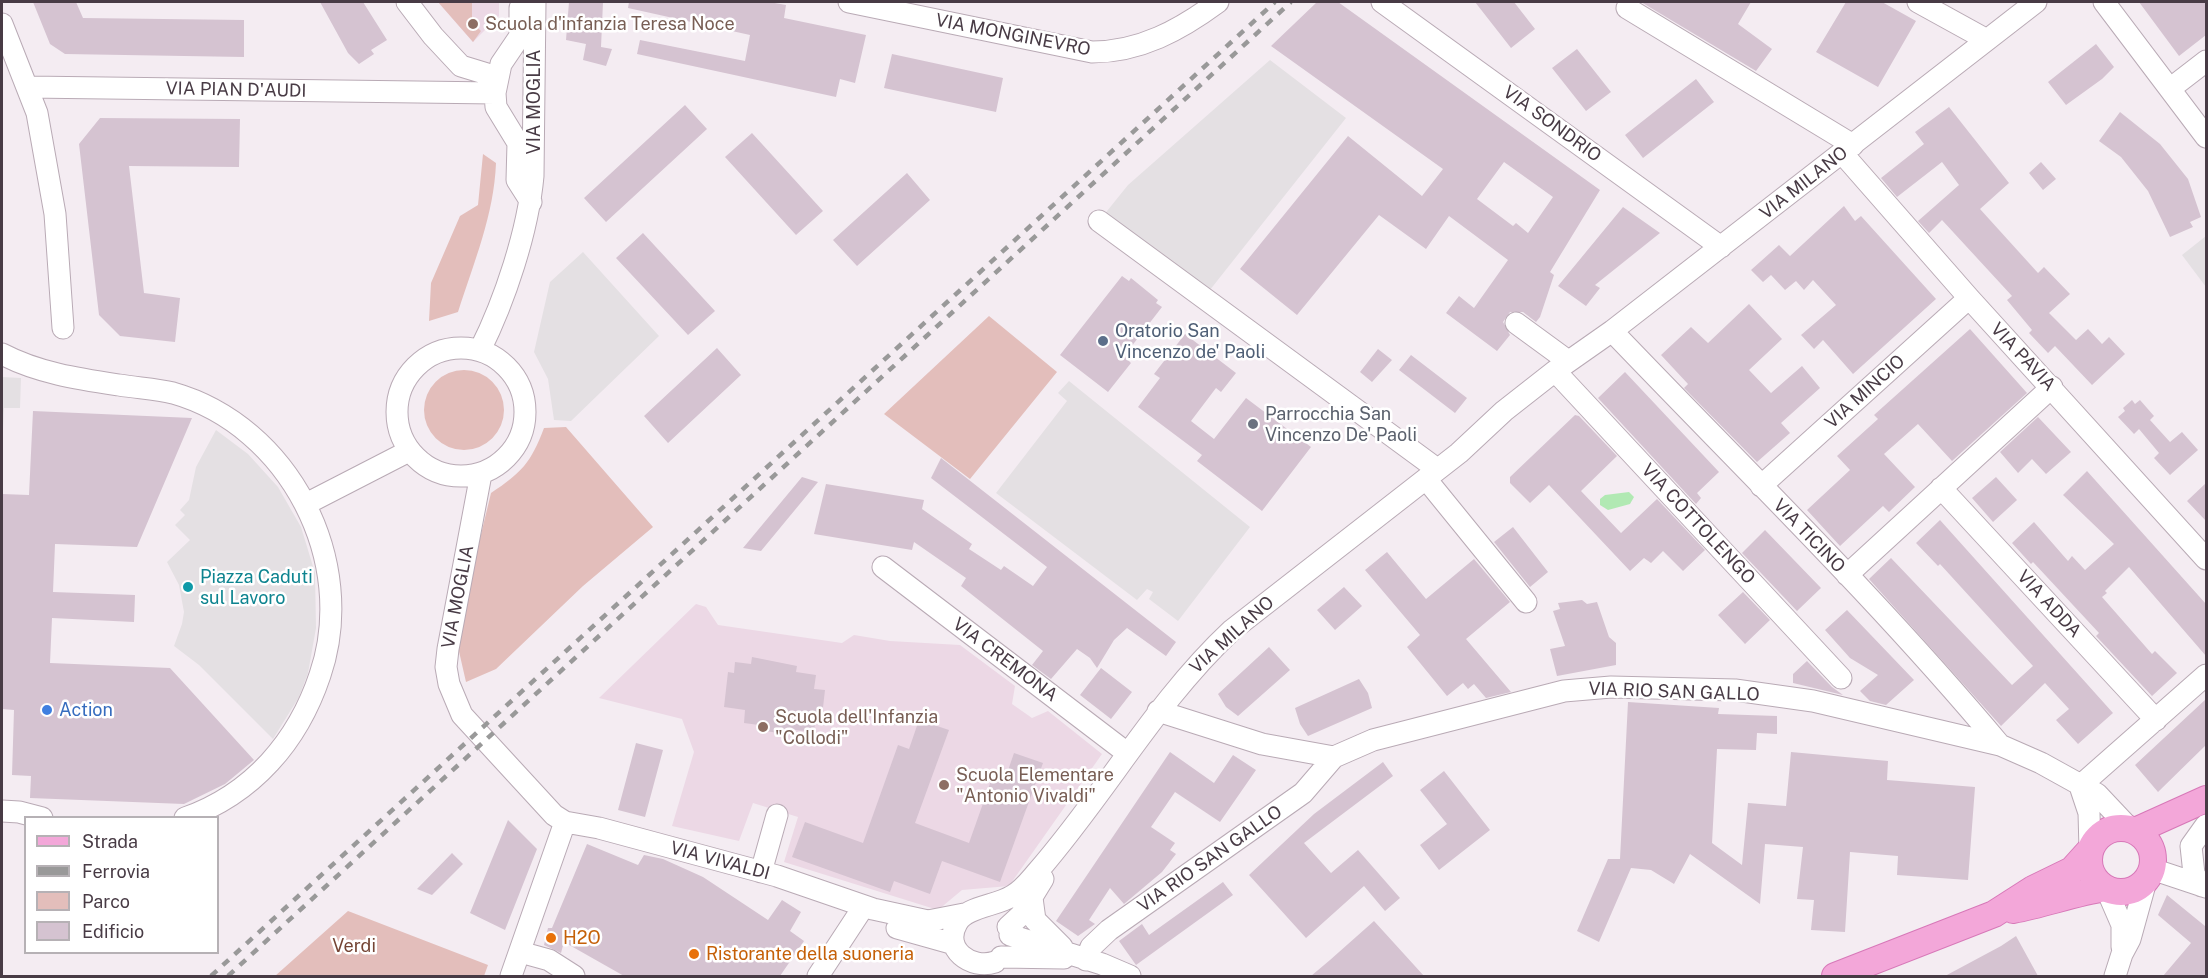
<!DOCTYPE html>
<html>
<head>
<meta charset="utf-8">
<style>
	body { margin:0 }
	#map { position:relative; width:2208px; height:978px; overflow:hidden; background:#f4ecf2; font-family:"Public Sans",sans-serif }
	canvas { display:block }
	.frame { position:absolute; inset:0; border:3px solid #483b45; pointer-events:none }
	.legend { position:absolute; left:24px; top:816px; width:195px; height:138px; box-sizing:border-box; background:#fff; border:2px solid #b6b1b5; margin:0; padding:8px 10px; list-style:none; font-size:18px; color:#483b45 }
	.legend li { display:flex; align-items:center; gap:12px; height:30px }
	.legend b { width:30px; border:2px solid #b6b1b5 }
</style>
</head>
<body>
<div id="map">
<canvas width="2208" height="978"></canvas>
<div class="frame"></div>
<ul class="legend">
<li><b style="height:8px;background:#f3a7d9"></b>Strada</li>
<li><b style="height:8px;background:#999"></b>Ferrovia</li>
<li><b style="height:16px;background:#e3bebb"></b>Parco</li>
<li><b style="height:16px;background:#d5c3d1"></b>Edificio</li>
</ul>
</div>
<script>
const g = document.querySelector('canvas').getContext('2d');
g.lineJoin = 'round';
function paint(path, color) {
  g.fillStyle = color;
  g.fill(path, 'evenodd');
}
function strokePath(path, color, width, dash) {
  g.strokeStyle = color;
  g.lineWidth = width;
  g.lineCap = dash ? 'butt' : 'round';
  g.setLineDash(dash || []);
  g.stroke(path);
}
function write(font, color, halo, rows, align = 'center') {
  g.font = font + ' "Public Sans",sans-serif';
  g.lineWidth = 5;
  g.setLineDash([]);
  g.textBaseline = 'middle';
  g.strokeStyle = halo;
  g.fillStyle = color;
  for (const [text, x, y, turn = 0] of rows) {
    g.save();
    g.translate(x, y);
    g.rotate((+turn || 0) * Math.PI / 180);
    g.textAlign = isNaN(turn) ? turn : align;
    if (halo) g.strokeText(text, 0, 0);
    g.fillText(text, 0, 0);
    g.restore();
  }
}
const education = new Path2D(`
	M438,2H499V16L473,42Z
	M696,604L706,607L718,625L842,643L854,635L890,641L960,645L1015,686L1012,704L1032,718L1048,711L1102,754L1009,886L962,890L938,910L784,862L798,817L753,803L739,841L672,826L694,752L682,719L599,698Z`);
const green = new Path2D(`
	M438,2H472V22L481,31L473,42Z
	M483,154L496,163C494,215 474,262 458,312L429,321L431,283L460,216L478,205Z
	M989,316L1057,372L970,479L884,414Z
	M424 410a40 40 0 1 1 80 0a40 40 0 1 1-80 0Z
	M566,427L653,527L583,586L496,669L466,682L458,647L461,617L491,493C521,473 531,463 544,428Z
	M348,911L488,965L484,976H275Z`);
const parking = new Path2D(`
	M1270,60L1346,118L1202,300L1099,221L1128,185Z
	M2206,236V287L2182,255Z
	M583,252L659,336L571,421L554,420L548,379L534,352L550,282Z
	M2,377L21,378L20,408H4L3,431Z
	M1069,381L1250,527L1178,621L1149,599L1153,592L1147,589L1137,600L996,493L1067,401L1058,393Z
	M216,430L248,454L278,487L301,527L315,573L316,628L308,673L299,697L273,739L199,665L174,646L182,624L184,612L179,585L167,562L190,540L175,525L185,515L180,510L189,500L196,467Z`);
const water = new Path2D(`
	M1629,492L1634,497L1630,504L1608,510L1600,505V499L1605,495Z`);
const building = new Path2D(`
	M33,2H76L83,18L244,20V57L65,54L50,44Z
	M320,2H363L387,40L371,50L374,54L359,64L348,53Z
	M569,2H603L601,47L612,49L606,66L583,60L586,44L566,40Z
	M629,2H769L786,5L784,18L866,35L855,83L840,79L836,97L637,54L640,40L745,61L750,35L628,8Z
	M1317,2H1338L1600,190L1550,272L1554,275L1540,317L1536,322L1523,312H1510L1503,322L1510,335L1497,351L1446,313L1459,296L1474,308L1508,260L1449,216L1426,249L1379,215L1297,315L1240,269L1348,136L1422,196L1443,169L1271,46ZM1504,162L1553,197L1528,233L1516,223L1513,226L1477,199Z
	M1475,2H1514L1535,29L1511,48Z
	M1641,2H1751L1738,24L1772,49L1756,71Z
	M1846,2H1882L1916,21L1878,87L1816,52Z
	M2139,2H2206V35L2179,56Z
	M2096,44L2114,67L2102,79L2066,105L2048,82Z
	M1577,49L1611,92L1586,111L1552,68Z
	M892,54L1003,78L996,112L884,88Z
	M1696,79L1714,102L1643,158L1625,135Z
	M685,105L707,129L606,222L584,198Z
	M1949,107L2009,183L1980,209L2038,273L2044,267L2070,294L2049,313L2076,340L2088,329L2102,344L2109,337L2125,354L2092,385L2055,346L2048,353L2029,333L2032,330L2007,300L2012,296L1942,220L1929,233L1918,221L1959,185L1942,162L1897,197L1881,178L1924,144L1915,132Z
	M2120,112L2160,144L2188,179L2201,217L2190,222L2193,227L2170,237L2148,191L2121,157L2099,141Z
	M100,118L240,119L239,167L129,166L144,293L180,298L175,342L120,336L99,315L79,144Z
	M752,133L823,211L796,235L725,157Z
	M2041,162L2056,179L2043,190L2029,173Z
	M907,173L930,200L857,266L833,240Z
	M1844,206L1855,221L1861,216L1936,299L1853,374L1823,340L1814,349L1801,335L1836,305L1813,280L1804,290L1796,281L1785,290L1771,275L1763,282L1751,270L1779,245L1790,256Z
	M1623,207L1660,233L1595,285L1600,288L1586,306L1558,286Z
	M643,233L715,311L688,335L616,258Z
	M1122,276L1129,281L1131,278L1158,300L1156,303L1162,307L1124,356L1131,363L1108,392L1060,355Z
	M1749,304L1782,339L1749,370L1771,393L1802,366L1820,388L1781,423L1790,433L1757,462L1684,388L1688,384L1661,355L1691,327L1708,343Z
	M1970,329L2027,393L1952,461L1918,424L1884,454L1915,487L1889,512L1883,506L1840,546L1807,510L1850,470L1837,456L1878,419L1874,415Z
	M1185,334L1236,373L1221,392L1216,388L1191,421L1214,439L1246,398L1311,447L1262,511L1197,461L1202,455L1138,407L1160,378L1154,374Z
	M717,348L741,375L668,443L644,416Z
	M1378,349L1392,360L1372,382L1360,372Z
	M1411,355L1467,398L1455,413L1399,370Z
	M1625,372L1719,472L1697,493L1701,498L1696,504L1598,398Z
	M2132,400L2135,404L2140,400L2154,416L2150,420L2170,442L2182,432L2198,450L2170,475L2154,458L2159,453L2139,429L2134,434L2118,417L2125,411L2123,408Z
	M33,411L192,418L137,547L55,544L53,592L135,595L134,622L52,618L50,663L170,668L254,760L225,784L184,804L30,798L31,776L12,775L14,710L2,709V494L29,495Z
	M1575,415L1579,416L1617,456L1581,491L1621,533L1657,499L1705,550L1683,571L1663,551L1651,563L1644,558L1630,571L1549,485L1530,503L1510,483V477Z
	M2038,417L2071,452L2046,474L2032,459L2018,473L2000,452Z
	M941,458L1176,642L1166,656L1127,628L1114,640L1097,668L1090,658L1077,649L1051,679L1032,665L1043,651L961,586L966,578L914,542L912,550L814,534L826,484L924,500L922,509L972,544L969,549L1001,570L1004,566L1033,586L1047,567L931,478Z
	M2087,471L2206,604V656L2129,567L2105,591L2107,593L2102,597L2152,654L2155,651L2177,673L2152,696L2096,636L2099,633L2033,562L2031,564L2012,543L2034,522L2068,561L2072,556L2085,570L2114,544L2063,495Z
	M802,477L818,482L761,551L743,548Z
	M1996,477L2017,500L1993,522L1972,498Z
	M2206,483V521L2187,501Z
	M1940,520L2113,713L2078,744L2056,720L2069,709L2045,683L2001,726L1869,579L1891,558L2012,685L2033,666L1940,564L1938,566L1916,543Z
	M1513,527L1548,572L1530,587L1494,542Z
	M1765,530L1821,588L1797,611L1742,553Z
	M1387,552L1426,599L1474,559L1510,602L1466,639L1511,692L1486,698L1474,684L1468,689L1463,683L1447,696L1407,647L1420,635L1365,570Z
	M1344,587L1362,606L1335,630L1317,610Z
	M1743,592L1770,620L1745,644L1718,615Z
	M1582,600L1587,604L1597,602L1609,637L1616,643V665L1557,676L1550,649L1565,646L1553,611L1560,609L1558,603Z
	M1847,610L1914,680L1886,705L1870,701L1860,691L1878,675L1850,658L1825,630Z
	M1269,647L1290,670L1238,716L1226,707L1218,694Z
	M752,657L797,666L796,672L816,675L814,689L825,690L822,716L816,715L814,732L787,729L786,734L758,730L759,725L744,723L745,710L724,707L728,672L734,673L735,662L751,664Z
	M1807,661L1832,687L1843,695L1793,683V674Z
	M1101,668L1132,692L1111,719L1080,695Z
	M1359,679L1368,693L1372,708L1308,736L1300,724L1295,708Z
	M2206,699V745L2158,792L2135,765Z
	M1628,702L1719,708L1718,714L1777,716V734L1757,733L1756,750L1717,749L1712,843L1742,865L1748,803L1786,806L1791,752L1888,761L1887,780L1975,787L1968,880L1897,875L1898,856L1850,852L1845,932L1811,930L1814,900L1797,899L1803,847L1765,844L1760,904L1690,854L1674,884L1651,870L1631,868L1599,942L1577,931L1608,859H1620Z
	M919,720L949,730L915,823L969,843L992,778L1004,782L1014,753L1043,763L1000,882L942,861L930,894L894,881L890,892L792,857L805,822L863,843L898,745L909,749Z
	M636,743L663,750L645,817L618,810Z
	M1170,752L1214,783L1233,755L1256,770L1220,822L1175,792L1151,827L1175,843L1170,850L1176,854L1162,872L1124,904L1110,888L1089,920L1095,924L1078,936L1056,921Z
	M1383,762L1393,776L1304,843L1331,873L1358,850L1400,898L1385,911L1364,886L1306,938L1249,875L1314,814Z
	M1444,771L1490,830L1439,870L1420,845L1447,824L1420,790Z
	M508,820L537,849L505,930L470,913Z
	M587,844L638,865L644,855L663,859L703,877L768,920L782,900L801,912L790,931L804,941L780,976H624L564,942L561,953L544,945L548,928H552Z
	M452,853L463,864L432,895L417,889Z
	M1223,882L1233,895L1136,965L1119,941L1142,924L1149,935Z
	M2167,895L2205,926L2206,924V976H2163L2191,943L2158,915Z
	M1374,921L1424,976H1311L1330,960Z
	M2016,936L2038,976H1945L2001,946Z`);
const minor = new Path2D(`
	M407,2L433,36L461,66L497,77
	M849,2L1092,52C1140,52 1180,30 1218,2
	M1382,2L1721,247
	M1918,2L1987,40
	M2104,2L2206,137
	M520,8V36L501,64L495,93L496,107L518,143L517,180L531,202
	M1627,8L1853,145
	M2,24L37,113L55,214L63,328
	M28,87L495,93
	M2171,88L2206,61
	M1842,153L1969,298L2206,559
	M1099,221L1437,469
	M1516,323L1568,361
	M1612,331C1743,468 1879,600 2000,745
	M397 412a64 64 0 1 1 128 0a64 64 0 1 1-128 0Z
	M480,350C505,300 528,231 533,176L535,2
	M2,354C38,373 79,379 119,385C137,388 156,389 173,393C289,426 359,561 320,675C298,741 253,794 185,818
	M1555,371L1841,678
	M481,474L448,649L446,667L449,684L462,715L554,815L565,822
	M1426,479L1526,602
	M1761,486L1969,298
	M1941,488L2156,720
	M306,504L409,451
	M883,567L1127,753
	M1847,575L2052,387
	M1158,711L1262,744L1334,757L1373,740L1564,691L1611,687L1735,690L1813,701L2000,745L2041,763L2097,794L2130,829
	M2080,786L2206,675
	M2080,786L2089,813L2090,850
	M2,811L19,812L42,818
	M565,822L599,828L777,876L873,909L928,921L964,914
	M2152,869L2206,887
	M761,872L777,815
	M2202,886L2194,874L2191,846L2206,825
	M2106,888L2122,925V947
	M1032,898L1035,920L1062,947
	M1008,927L1021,915L1043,879
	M897,928L954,944
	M1010,935L1102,964L1130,976
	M520,952L549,960L574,976
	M1001,957L1064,958
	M1086,960L1091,947L1109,930L1303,793L1334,757
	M995,962C971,970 942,949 957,923C965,907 996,906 1012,896C1023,890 1030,880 1038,871C1106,793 1156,701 1232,630L1459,453L1504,411L1555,371L1612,331L2036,2
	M511,976L565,822
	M818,976L864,906
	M2115,976L2122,954L2130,939L2146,881`);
const major = new Path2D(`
	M2089 860a32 32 0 1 1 64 0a32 32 0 1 1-64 0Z
	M2135,831L2206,799
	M2013,910C2045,904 2074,893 2106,888
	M1835,976L1994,914L2033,889L2072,870L2090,850`);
const rail = new Path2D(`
	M211,976L1275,2
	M228,976L1291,2`);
const markers = [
	[473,24,6,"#8d6e63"],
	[1103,341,6,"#5c6f8a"],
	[1253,424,6,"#6b7280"],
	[188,587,6,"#0f9aa8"],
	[47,710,6,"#3f7fe0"],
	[763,727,6,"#8d6e63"],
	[944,785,6,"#8d6e63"],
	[551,938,6,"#e8710a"],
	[694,954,6,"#e8710a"]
];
const educationNames = [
	["Scuola d'infanzia Teresa Noce",485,24],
	["Scuola dell'Infanzia",775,717],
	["\"Collodi\"",775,738],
	["Scuola Elementare",956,775],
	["\"Antonio Vivaldi\"",956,796]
];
const streetNames = [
	["VIA MONGINEVRO",1013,35,11],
	["VIA PIAN D'AUDI",236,90,1],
	["VIA MOGLIA",534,102,-90],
	["VIA SONDRIO",1552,124,36],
	["VIA MILANO",1804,183,-38],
	["VIA PAVIA",2023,357,47],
	["VIA MINCIO",1865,392,-42],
	["VIA COTTOLENGO",1698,524,47],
	["VIA TICINO",1809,536,46],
	["VIA MOGLIA",458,597,-79],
	["VIA ADDA",2049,604,47],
	["VIA MILANO",1232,635,-42],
	["VIA CREMONA",1005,660,37],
	["VIA RIO SAN GALLO",1674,692,2],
	["VIA RIO SAN GALLO",1210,859,-35],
	["VIA VIVALDI",720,861,15]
];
const serviceNames = [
	["Oratorio San",1115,331],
	["Vincenzo de' Paoli",1115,352]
];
const worshipNames = [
	["Parrocchia San",1265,414],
	["Vincenzo De' Paoli",1265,435]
];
const cultureNames = [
	["Piazza Caduti",200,577],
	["sul Lavoro",200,598]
];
const shopNames = [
	["Action",59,710]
];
const foodNames = [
	["H2O",563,938],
	["Ristorante della suoneria",706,954]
];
const parkNames = [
	["Verdi",354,946]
];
paint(education, '#ecd8e5');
paint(green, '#e3bebb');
paint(parking, '#e4e0e3');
paint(water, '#b1e9b3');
paint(building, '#d5c3d1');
strokePath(minor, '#b9aab5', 23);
strokePath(major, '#d778b8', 28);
strokePath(minor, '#fff', 21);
strokePath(major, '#f3a7d9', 26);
strokePath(rail, '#999', 4.5, [8, 8]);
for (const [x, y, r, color] of markers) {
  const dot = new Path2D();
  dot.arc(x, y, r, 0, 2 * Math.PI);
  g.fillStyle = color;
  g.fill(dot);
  strokePath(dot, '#fff', 2);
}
write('18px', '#785e54', '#fff', educationNames, 'left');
write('18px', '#483b45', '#fff', streetNames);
write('18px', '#4e5e75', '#fff', serviceNames, 'left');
write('18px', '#5b616d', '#fff', worshipNames, 'left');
write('18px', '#0d838f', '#fff', cultureNames, 'left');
write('18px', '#366cbe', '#fff', shopNames, 'left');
write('18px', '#c56008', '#fff', foodNames, 'left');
write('18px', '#744434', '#fff', parkNames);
</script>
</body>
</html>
